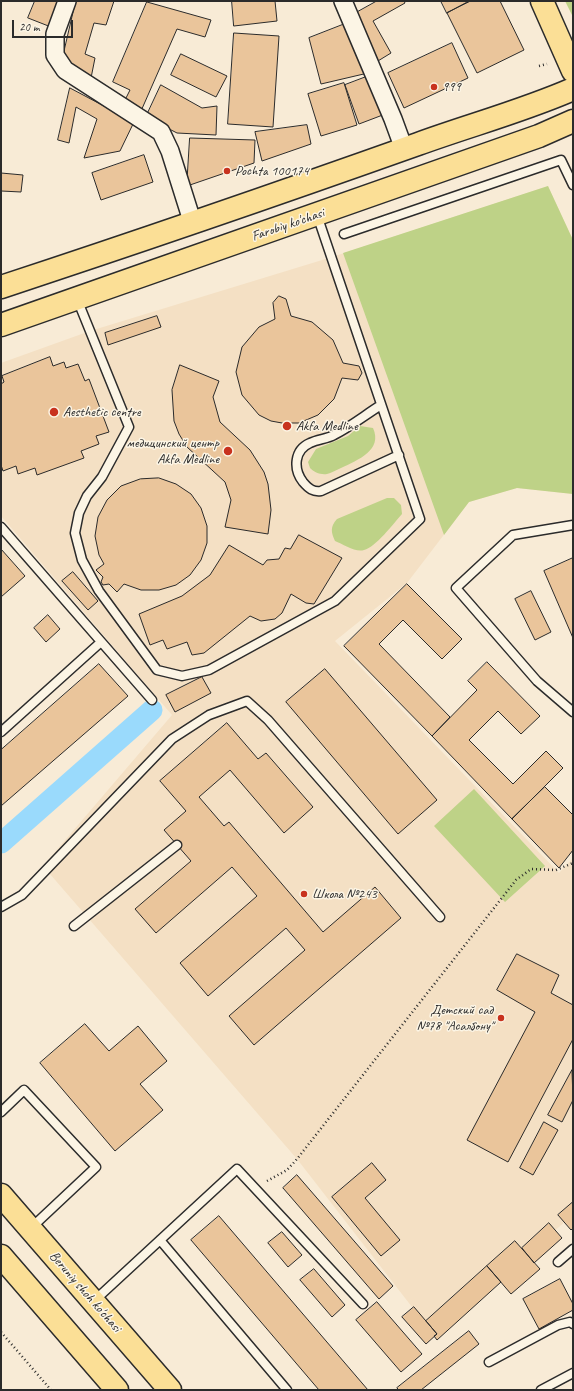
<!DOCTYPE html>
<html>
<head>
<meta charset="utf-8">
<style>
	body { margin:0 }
	#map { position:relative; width:574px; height:1391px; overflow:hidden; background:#f8ebd6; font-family:Caveat,sans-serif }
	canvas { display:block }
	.frame { position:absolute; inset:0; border:2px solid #2b2b2b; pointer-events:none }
	.scale { position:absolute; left:12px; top:20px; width:61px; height:18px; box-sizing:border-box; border:2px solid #2b2b2b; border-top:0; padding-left:5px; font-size:12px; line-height:14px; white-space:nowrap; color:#2b2b2b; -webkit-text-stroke:3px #fcf5e5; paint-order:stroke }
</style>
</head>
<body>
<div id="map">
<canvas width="574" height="1391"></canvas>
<div class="frame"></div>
<div class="scale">20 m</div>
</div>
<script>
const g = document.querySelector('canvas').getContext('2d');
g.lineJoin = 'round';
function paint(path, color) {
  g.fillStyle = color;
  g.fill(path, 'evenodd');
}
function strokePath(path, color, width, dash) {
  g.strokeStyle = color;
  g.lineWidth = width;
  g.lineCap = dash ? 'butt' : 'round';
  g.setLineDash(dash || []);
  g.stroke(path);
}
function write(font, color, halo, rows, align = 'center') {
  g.font = font + ' Caveat,sans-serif';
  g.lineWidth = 3;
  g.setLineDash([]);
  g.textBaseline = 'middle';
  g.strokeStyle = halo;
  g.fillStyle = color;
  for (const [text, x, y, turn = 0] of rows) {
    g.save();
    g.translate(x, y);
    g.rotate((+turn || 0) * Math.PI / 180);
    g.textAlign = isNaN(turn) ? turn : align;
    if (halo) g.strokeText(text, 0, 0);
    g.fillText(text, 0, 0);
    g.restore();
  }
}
const built = new Path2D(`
	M548,186L573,240V494L517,488L469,502L407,583L335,641L559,873L573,858V1215L433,1334L297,1159L43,866L172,715L1,516V363L90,331L332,257Z`);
const green = new Path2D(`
	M565,1H573V17Z
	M548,186L573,240V494L517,488L469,502L444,535L343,253Z
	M360,426L373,428C383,450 358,460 341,468C336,470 331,473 327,474C320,475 314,472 310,468L308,462L316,449L348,436Z
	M387,498H394L401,505L402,514C393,524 376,547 364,550C356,553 343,544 335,541C331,532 330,527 337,519Z
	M474,789L545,866L505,902L434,826Z`);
const canal = new Path2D(`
	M1,843L152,710`);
const building = new Path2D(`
	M35,1H61L51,27L28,18Z
	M76,1H114L106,25L94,23L85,54L95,58L91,78L63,57Z
	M232,1H275L277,21L234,26Z
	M377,1H404L405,3L373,21L391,53L373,64L354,14Z
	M441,1H469L447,13Z
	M471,1H500L524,50L477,73L447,13Z
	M147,2L211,20L205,37L177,29L141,111L124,102L130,90L113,82Z
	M350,22L368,73L321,84L309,38Z
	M234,33L279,36L273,127L228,124Z
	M452,43L468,78L404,108L388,73Z
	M181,54L227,76L216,97L171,75Z
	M374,74L388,113L359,124L345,85Z
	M344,83L357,125L321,136L308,94Z
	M161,85L202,108L217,106L216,135L177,133L146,117Z
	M70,88L134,122L120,151L84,158L97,119L76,107L69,143L58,140Z
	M307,125L311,144L262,161L255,132Z
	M190,138L255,140L254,163L187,186Z
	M144,155L153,182L101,200L92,173Z
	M1,173L23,175L21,192L1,191Z
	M279,296L286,299L291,316L312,322L333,340L343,363L359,366L362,373L358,380L342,378L334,399L318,415L299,423H282L271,421L259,415L242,395L236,372L242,347L259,327L275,319L273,303Z
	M157,316L161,327L108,345L105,333Z
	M50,357L53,366L64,362L66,368L78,364L85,381L89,379L109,432L96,436L99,444L81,451L84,458L37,475L35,468L18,474L16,466L3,471L1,465V384L4,382L2,376Z
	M180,365L219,381L213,397L220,422L250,450L264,472L268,484L271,510L268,534L225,527L231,500L225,482L187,447L179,434L174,421L172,390Z
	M159,478L176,484L191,494L201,508L207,526V543L201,560L190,575L176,585L159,590H141L124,584L117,592L109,584L103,585L101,582L103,577L96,570L104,564L99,555L95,536L98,517L107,500L121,486L140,479Z
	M299,535L342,558L314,604L306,603L291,594L282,613L275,619L261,621L250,616L204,653L192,655L187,642L167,649L163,640L150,645L139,614L182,596L210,575L229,545L263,565L267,560L279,559L285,548L290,549Z
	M1,549L25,576L1,597Z
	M573,558V638L544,571Z
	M73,572L98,601L88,610L62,581Z
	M407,584L462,639L442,659L403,620L379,644L450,717L432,736L344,646Z
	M531,591L551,632L535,640L515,599Z
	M48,615L60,629L46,642L34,628Z
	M487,662L540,716L521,734L498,711L469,740L513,784L546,751L563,768L512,819L432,736L477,690L468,681Z
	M99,664L128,696L1,806V750Z
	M325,669L437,800L398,834L286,702Z
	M202,677L211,693L175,712L166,695Z
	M227,723L258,759L266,753L313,807L284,833L230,770L199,797L224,826L229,822L323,932L375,887L401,918L254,1045L229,1016L305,950L286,928L208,996L180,963L257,896L232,867L156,933L135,909L191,861L164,830L186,811L160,781Z
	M545,787L573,815V850L559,868L512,819Z
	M517,954L559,975L551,993L573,1005V1039L508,1162L467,1140L535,1012L497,990Z
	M85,1024L109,1051L138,1026L167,1061L140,1084L163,1110L115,1151L40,1063Z
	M572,1070L573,1100L562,1122L548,1115Z
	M544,1122L558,1130L533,1175L520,1168Z
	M372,1163L386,1180L365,1198L400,1240L381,1256L332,1197Z
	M297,1175L393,1286L379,1299L283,1188Z
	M573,1202V1228L571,1230L558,1215Z
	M219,1216L368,1390H319L191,1240Z
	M549,1223L562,1238L534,1263L522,1248Z
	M282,1232L302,1255L288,1267L268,1243Z
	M515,1241L540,1269L511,1294L487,1266Z
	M487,1266L501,1282L437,1340L434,1336L437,1334L426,1321Z
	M314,1269L345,1305L332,1317L300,1280Z
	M560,1279L573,1304V1310L539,1329L523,1299Z
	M377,1302L422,1354L401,1372L356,1320Z
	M414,1307L437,1334L426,1344L402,1317Z
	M469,1331L479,1344L421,1390H399L397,1388Z`);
const path = new Path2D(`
	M539,66L547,64
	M267,1181L287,1170L297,1159L516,880L531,869L556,870L573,863
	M1,1332L51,1390`);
const lane = new Path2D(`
	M344,234L561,160L573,185
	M77,299L129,427L102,477L87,496L79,513L75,533L82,560L99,591L157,670L182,676L209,670L335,601L420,519L317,215
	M381,405C365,415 350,427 334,435C327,439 318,439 310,443C294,450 293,469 303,482C309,489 313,492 321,491L399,455
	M573,525L513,535L456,588L537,681L573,712
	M1,527L152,700
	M1,732L101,642
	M1,907L22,895L172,739L209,715L247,701L268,720L440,917
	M74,926L177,845
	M1,1112L24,1090L96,1167L31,1228
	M160,1240L287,1390
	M558,1262L573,1249
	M94,1301L237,1169L363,1304
	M489,1362L558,1325L570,1322L573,1324
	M541,1390L573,1373`);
const street = new Path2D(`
	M67,1L55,34V55L65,70L161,132L170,151L193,224
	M343,1L393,119L404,149`);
const primary = new Path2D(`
	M1,287C141,241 280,193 418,144C470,125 523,111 573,89
	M1,325L539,136L573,121
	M1,1195L170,1390
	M1,1256L117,1390`);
const highway = new Path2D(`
	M542,1L573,71`);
const markers = [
	[434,87,4,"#c8321e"],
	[227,171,4,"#c8321e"],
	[54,412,5,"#c8321e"],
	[287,426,5,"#c8321e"],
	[228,451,5,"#c8321e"],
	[304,894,4,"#c8321e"],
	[501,1018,4,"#c8321e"]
];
const poiNames = [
	["999",442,87],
	["Pochta 100174",235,171],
	["Aesthetic centre",63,412],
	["Akfa Medline",296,426],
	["медицинский центр",219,443,"right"],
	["Akfa Medline",219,459,"right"],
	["Школа №243",312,894],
	["Детский сад",493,1010,"right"],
	["№78 \"Асалбону\"",493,1026,"right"]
];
const streetNames = [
	["Farobiy ko'chasi",288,225,-19],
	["Beruniy shoh ko'chasi",85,1292,49]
];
paint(built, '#f4e0c4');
paint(green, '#bed287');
strokePath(canal, '#9adafc', 21);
paint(building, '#eac59b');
strokePath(building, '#2b2b2b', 1);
strokePath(lane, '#2b2b2b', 11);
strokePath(street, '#2b2b2b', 20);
strokePath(primary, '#2b2b2b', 25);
strokePath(highway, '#2b2b2b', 25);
strokePath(path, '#2b2b2b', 2.5, [1, 3]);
strokePath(lane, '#fcf5e5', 8);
strokePath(street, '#fcf5e5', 17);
strokePath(primary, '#fbdf96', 22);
strokePath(highway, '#fbdf96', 22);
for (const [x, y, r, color] of markers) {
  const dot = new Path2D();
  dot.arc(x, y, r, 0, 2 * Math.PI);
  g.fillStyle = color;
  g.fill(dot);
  strokePath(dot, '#fcf5e5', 1.5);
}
write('14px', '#2b2b2b', '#fcf5e5', poiNames, 'left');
write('14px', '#2b2b2b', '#fcf5e5', streetNames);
</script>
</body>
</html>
